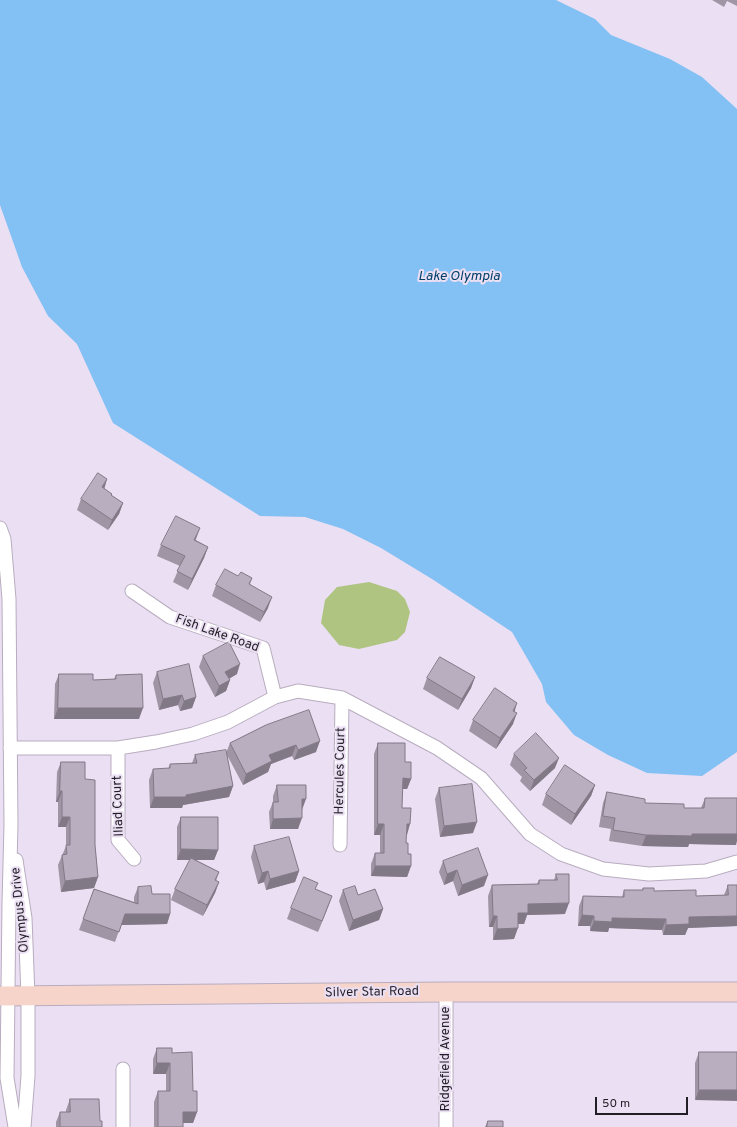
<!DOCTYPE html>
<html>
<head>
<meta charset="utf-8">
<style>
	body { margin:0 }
	#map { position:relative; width:737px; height:1127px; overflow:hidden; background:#ebdff3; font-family:Overpass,sans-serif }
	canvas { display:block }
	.scale { position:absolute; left:595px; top:1097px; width:93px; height:18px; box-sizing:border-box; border:2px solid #221e25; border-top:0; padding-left:5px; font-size:12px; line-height:14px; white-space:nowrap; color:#221e25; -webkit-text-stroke:3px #ebdff3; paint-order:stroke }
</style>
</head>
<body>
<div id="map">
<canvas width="737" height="1127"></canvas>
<div class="scale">50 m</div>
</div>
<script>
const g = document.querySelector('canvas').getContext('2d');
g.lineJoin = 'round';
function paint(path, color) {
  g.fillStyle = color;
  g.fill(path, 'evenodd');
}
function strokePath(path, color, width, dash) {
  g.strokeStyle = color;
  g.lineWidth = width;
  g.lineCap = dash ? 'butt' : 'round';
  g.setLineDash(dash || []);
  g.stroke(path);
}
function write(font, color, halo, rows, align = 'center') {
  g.font = font + ' Overpass,sans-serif';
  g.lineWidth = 4;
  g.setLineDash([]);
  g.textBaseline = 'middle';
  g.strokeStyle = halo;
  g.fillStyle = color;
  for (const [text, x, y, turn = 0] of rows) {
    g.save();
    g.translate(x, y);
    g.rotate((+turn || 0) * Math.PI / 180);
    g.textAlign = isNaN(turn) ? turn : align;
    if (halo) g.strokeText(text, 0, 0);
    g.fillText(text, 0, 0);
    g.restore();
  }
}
const green = new Path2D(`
	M369,582L397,591L405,599L410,612L405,632L397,640L359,649L339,645L321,623L325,600L337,587Z`);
const water = new Path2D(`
	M0,0H556L595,19L611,35L670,59L702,77L737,109V752L702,776L647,773L608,755L574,735L546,702L542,684L512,632L432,579L381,548L343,529L305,517L260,516L113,423L77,344L48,316L22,267L0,205Z`);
const minor = new Path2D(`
	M0,528L4,539L9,599L11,825L9,903L7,1078L15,1127
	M132,591L170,617L263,648L275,697
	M10,748H118L156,742L193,734L228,722L275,697L298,691L342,698L437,748L481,778L530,834L561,854L603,869L649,874L706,871L737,862
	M118,748V840L134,859
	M340,845L342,698
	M16,860L25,918L28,996V1076L24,1127
	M446,992V1127
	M123,1127V1069`);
const secondary = new Path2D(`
	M0,996L446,992H737`);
const wall = new Path2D(`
	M712,0H737V6L727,1L724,7Z
	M107,479L104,488L111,495L123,503L119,514L108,530L77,510L81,499Z
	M196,540L208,547L204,558L188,590L173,582L180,566L157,556L161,545Z
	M238,576L252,578L250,584L268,608L260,622L212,596L216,585Z
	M203,656L237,674L229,679L230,680L226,691L215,697L199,667Z
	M157,672L196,697L192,708L180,711L178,705L159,710L153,683Z
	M59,674L93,680L114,679L116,675L139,719H54L55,684Z
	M475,677L471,688L458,710L423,689L427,678Z
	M514,712L513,724L496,749L469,731L473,720Z
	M266,725L316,752L294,760L292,756L271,764L268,772L243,785L227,755L233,786L229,797L183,805L182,808H150L149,780L153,769H168L170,764L192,763L195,755L226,753L230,743Z
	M378,743L405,762L411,779L407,789H402V808L406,835V843L411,866L407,877L371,876V864L375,853H380V835H374V754Z
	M514,754L555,768L530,791L520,781L522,777L510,765Z
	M61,762L85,779L95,845L98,877L94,888L61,892L58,865L66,846V827H58V802H56L57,772Z
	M277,785L302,810L298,829H270L269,812L273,802V796Z
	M595,785L591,796L571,825L542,805L546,794Z
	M439,788L473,833L440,837L435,799Z
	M607,792L645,803L684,808H701L705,798L736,845L689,844L688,847L642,846L609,841L611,829L599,827L603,803Z
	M181,817L218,850L214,860H196L219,872L216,881L219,882L215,893L203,916L171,900L175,889L190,860H177V827Z
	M254,846L299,871L295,882L266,890L264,882L258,884L251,857Z
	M443,861L484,886L458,896L453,881L444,885L439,872Z
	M556,874L565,914L527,915L524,924H518L514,939L493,940V927H489L488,896L492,885L537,884L539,880H554Z
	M728,885H737V926L688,928L685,935H663L662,930L609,928L608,932L590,931V926H578L579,906L583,896L622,897L624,890H642L643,888L654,891L696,896L724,895Z
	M138,887L152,894L170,914L167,924L121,925L115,942L79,930L94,889L134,902V897Z
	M316,889L332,896L318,932L287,919L291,908Z
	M343,890L358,895L383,909L379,920L349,931L339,901Z
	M157,1048L172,1053L193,1091L197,1112L193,1123H183V1127H154V1102L158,1091H166V1074H153V1059Z
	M699,1052H737L695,1100V1063Z
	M70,1099L100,1121L102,1127H56V1122L60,1112H66V1110Z
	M488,1121L503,1127H485Z`);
const shadedWall = new Path2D(`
	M107,479L104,490L102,487Z
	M123,503L119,514L108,530L112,520Z
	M200,528L196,539L190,551L194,540Z
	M208,547L204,558L188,590L192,579Z
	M272,597L268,608L260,622L264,612Z
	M240,664L237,674L221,683L225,672Z
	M475,677L471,688L458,710L462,699Z
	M230,680L226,691L215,697L219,686Z
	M182,695L178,705L159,710L163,699Z
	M196,697L192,708L180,711L184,701Z
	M517,703L514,714L513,711Z
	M58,708H143L139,719H54Z
	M517,713L513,724L496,749L500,738Z
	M320,741L316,752L294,760L298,750Z
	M296,745L292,756L271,764L268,772L243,785L246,774L269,755Z
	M559,758L555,768L530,791L534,780Z
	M403,778L411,779L407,789H399Z
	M595,785L591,796L571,825L575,814Z
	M233,786L229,797L183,805L182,808H150L154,797L186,795Z
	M60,791H62L58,802H56Z
	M302,799H306L302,810H298Z
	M62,817H70L66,827H58Z
	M302,818L298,829H270L273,819Z
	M477,822L473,833L440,837L444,826Z
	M378,824H384L380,835H374Z
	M407,824H410L407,835Z
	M692,834H737V841L736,845L689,844L688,847L642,846L646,835Z
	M181,849L218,850L214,860H177Z
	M375,866H411L407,877L371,876Z
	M457,870L453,881L444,885L447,874Z
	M268,871L264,882L258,884L262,873Z
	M299,871L295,882L266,890L270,879Z
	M488,875L484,886L458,896L462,885Z
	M98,877L94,888L61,892L65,881Z
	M219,882L215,893L203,916L207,905Z
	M332,896L328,907L318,932L322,921Z
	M569,903L565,914L527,915L524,924H514L518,913L528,904Z
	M383,909L379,920L349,931L353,920Z
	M125,914H170L167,924L121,925Z
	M582,915L594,916L590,926H578Z
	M493,916H497L493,927H489Z
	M737,916V926L688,928L685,935H663L666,925L689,917Z
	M612,918L666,919L662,930L609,928L608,932L590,931L594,921Z
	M518,928L514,939L493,940L497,929Z
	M157,1063H170L166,1074H153Z
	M699,1090H737V1101L695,1100Z
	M183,1112H197L193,1123H179Z`);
const building = new Path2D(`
	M98,473L107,479L102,487L112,494L111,495L123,503L112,520L81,499Z
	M176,516L200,528L194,540L208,547L192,579L177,571L185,556L161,545Z
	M225,569L238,576L241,572L252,578L249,584L272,597L264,612L216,585Z
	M229,642L240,664L225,672L230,680L219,686L203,656Z
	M440,657L475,677L462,699L427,678Z
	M189,664L196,697L184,701L182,695L163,699L157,672Z
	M59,674H93V680L116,679V675L142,674L143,708H58Z
	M495,688L517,703L513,711L517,713L500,738L473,720Z
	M309,710L320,741L298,750L296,745L269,755L272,761L246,774L230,743L266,725Z
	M536,733L559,758L534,780L524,770L527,768L514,754Z
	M378,743H405V762H411V779L403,778L402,808H411L410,824H407L406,843H408V854H411V866H375V853H384V824H378Z
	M226,750L233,786L186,795V797H154L153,769L170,768V764L197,763L195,755Z
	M61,762H85V779L95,780V845L98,877L65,881L62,855L67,854L66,845H70V817H62V791H60Z
	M565,765L595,785L575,814L546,794Z
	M472,784L477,822L444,826L439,788Z
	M277,785H306V799H302V818L273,819V802H278Z
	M607,792L645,799V803L684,804V808H704L705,798H737V834H692V836L646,835L613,830L615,818L603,816Z
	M181,817H218V850L181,849Z
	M289,837L299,871L270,879L268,871L262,873L254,846Z
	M478,848L488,875L462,885L457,870L447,874L443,861Z
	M191,858L219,872L215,880L219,882L207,905L175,889Z
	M556,874H569V903L528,904V913H518V928L497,929V916H493L492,885L539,884V880H557Z
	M304,877L318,883L315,889L332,896L322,921L291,908Z
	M728,885H737V916L689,917V924L666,925V919L612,918V922L594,921V916L582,915L583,896L624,897V890H643V888H654V891L696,890V896L728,895Z
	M151,886L152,894H170V914H125L119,932L83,919L94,889L138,904V887Z
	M355,886L358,895L375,889L383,909L353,920L343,890Z
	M157,1048H172V1053L192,1052L193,1091H197V1112H183V1127H158V1091H170V1063H157Z
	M699,1052H737V1090H699Z
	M70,1099H99L100,1121H102V1127H60V1112H70Z
	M488,1121H503V1127H487Z`);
const streetNames = [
	["Fish Lake Road",217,634,20],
	["Hercules Court",341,771,-89],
	["Iliad Court",119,806,-92],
	["Olympus Drive",21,910,-96],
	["Silver Star Road",372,993,-1],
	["Ridgefield Avenue",446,1059,-90]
];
const waterNames = [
	["Lake Olympia",459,277]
];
paint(green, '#afc481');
paint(water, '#83c0f3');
strokePath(minor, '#b8adbf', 15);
strokePath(secondary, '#b8adbf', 21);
strokePath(minor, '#fff', 13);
strokePath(secondary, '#f7d4ca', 19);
paint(wall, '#9f95a5');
paint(shadedWall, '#827986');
paint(building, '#b9adc0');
strokePath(building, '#827986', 1);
write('13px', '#221e25', '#ebdff3', streetNames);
write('italic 14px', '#003f68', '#ebdff3', waterNames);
</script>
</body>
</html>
